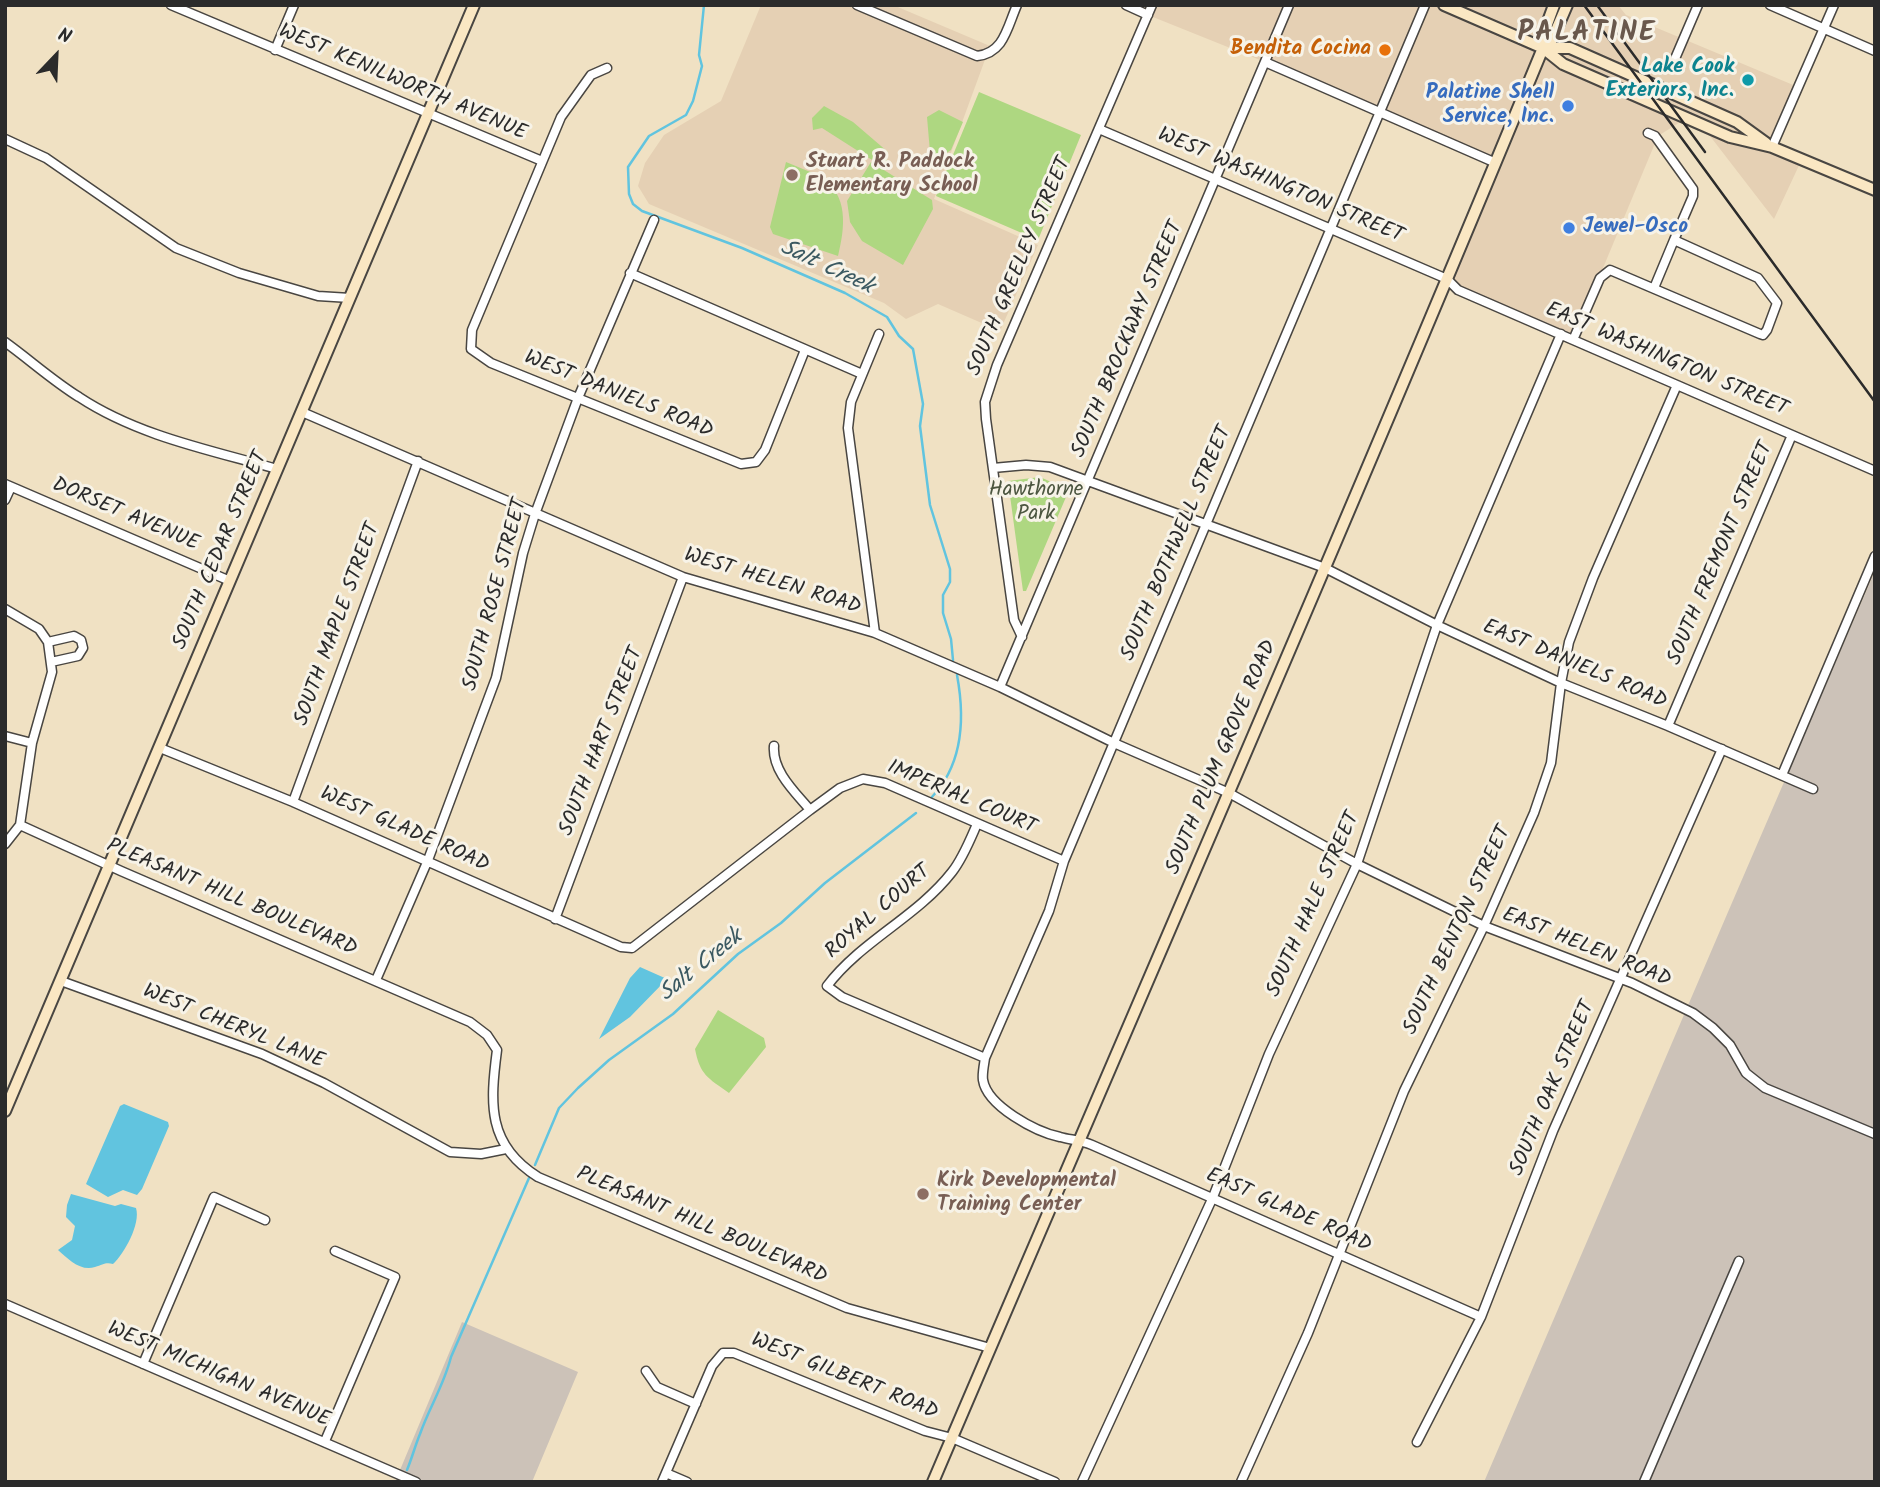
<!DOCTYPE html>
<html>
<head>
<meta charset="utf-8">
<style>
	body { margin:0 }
	#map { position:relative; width:1880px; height:1487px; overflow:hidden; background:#f0e1c3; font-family:Kalam,sans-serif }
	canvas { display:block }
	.frame { position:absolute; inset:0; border:7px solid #2b2b2b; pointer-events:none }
	.north { position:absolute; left:21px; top:21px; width:70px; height:70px; -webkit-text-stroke:5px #f7f3e8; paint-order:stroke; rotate:23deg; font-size:19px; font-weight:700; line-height:28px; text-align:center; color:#2b2b2b }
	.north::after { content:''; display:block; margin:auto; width:24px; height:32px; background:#2b2b2b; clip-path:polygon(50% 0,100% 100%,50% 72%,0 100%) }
</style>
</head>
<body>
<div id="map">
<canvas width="1880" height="1487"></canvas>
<div class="frame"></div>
<div class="north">N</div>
</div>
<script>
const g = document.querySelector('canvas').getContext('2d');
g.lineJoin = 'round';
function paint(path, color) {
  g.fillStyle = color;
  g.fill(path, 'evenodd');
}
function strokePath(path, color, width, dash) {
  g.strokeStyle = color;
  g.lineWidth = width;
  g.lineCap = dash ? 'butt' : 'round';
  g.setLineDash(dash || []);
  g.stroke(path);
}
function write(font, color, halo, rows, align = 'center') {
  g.font = font + ' Kalam,sans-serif';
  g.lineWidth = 6;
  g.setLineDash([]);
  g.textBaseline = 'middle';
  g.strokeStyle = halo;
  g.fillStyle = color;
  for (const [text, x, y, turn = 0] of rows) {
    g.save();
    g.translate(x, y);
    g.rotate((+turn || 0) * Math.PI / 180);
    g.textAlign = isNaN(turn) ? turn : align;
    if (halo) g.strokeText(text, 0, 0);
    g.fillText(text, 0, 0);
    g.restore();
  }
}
const built = new Path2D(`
	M761,5H893L990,46L934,199L1038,245L1000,331L938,304L906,319L884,303L649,204L638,186L645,163L664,135L721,101Z
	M1152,5H1618L1626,15L1798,87L1772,147L1802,159L1774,219L1693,114L1658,136L1573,340L1458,290L1447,279L1495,163L1265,62L1148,15Z`);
const industrial = new Path2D(`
	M1875,571V1482H1484L1728,912Z
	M462,1322L578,1372L532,1482H395Z`);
const green = new Path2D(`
	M979,92L1081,135L1038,240L936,196Z
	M824,106L853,122L888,152L886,164L880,165L822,128L813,130L812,118Z
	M939,110L963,122L951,150L941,157L930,152L927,117Z
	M786,162C797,167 810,171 821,177C849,195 845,228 838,256L773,234L770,227Z
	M871,162L932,200L933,209L903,265L862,241L850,222L847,201Z
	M1040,477L1069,490L1026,591H1023L1008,481Z
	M718,1010L764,1038L766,1047L729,1093C708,1078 700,1075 695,1049Z`);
const water = new Path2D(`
	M640,967L667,979L630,1017L599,1039L630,978Z
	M124,1104L168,1122L169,1126L142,1189L137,1195L123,1190L108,1197L86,1184L120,1106Z
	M71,1194L115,1206L121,1204L136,1208C141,1224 124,1254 113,1264C105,1262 103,1265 95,1267C81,1272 68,1259 58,1250L72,1240L75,1226L66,1217L67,1205Z`);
const stream = new Path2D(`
	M704,5L699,55L702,66L693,101L686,115L649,136L628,167L629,194L633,204L642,211L742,248L845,293L887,317L899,336L913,349L923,404L920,426L930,505L950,569V582L943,595V613L951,639L953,660
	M931,798C963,765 965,718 957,675
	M535,1165L559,1108L578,1088L609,1060L673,1014L738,954L781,923L825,883L916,813
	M407,1470C412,1458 415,1446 420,1434C429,1408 444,1385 451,1357L529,1178`);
const street = new Path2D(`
	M171,5L542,161
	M857,5L977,56C1004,53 1007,28 1017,5
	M1126,5L1148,15
	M1425,5L1064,861L1049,911L985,1058C984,1065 982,1074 983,1080C987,1106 1036,1132 1060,1137C1071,1140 1081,1140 1092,1145L1481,1317
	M1770,5L1875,51
	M275,50L294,5
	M1674,61L1698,5
	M1265,62L1496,163
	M607,68L591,75L561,117L472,330L471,349L491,363L741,464L756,462L765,450L805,350
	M1099,129L1447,279L1458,290L1875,471
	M1648,133L1655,136L1693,189V196L1674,240
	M5,139L46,158L176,248L239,273L318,296L350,298
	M1772,147L1834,5
	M630,273L862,374
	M1573,340L1600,278L1610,270L1760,334L1763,335L1767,330L1777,303L1758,278L1674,240L1654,288
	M5,342C30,360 53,381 79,397C138,436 210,450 277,469
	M302,412L683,577L875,633L1000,687L1114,743L1229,793L1357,864L1484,926L1632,983L1693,1013L1713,1028L1730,1045L1746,1073L1765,1088L1875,1134
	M993,468L1026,465L1050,467L1325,568L1437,625L1561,683L1668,726L1813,789
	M5,484L230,581
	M5,500L11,487
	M5,609L39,629L48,642L52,672L32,743L20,825L5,844
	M875,633L848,428L851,402L879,334
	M1022,637L1014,620L986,419L985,402L997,365L1152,5
	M48,642L74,636L81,640L83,648L78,656L51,662
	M1000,687L1289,5
	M1668,726L1792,435
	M5,736L32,743
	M774,746C772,771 795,792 810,810
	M160,748L293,802L621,947L632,948L810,810L840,788L863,779L885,783L1064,861
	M1782,775L1875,556
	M293,802L418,461
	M977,824C970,840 963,858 952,872C917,917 861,941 827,986L842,997L985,1058
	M20,825L121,871L470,1022L487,1035L497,1050C490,1104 487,1145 538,1177L847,1308L990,1348
	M555,919L683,577
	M376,980L428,860L496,678L523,553L535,514L578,398L654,220
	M61,981L262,1054L324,1083L450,1152L481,1154L506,1149
	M5,1304L416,1482
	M143,1364L214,1197L265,1220
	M646,1371L657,1387L696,1404
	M325,1441L395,1277L335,1251
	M1417,1442L1481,1317L1553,1131L1722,749
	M666,1473L687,1482
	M662,1482L712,1366L723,1353H734L925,1431L952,1438L1055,1482
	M1082,1482L1213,1197L1269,1054L1357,864L1437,625L1561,334
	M1241,1482L1308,1333L1404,1091L1484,926L1534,813L1551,763L1561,683L1569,642L1593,578L1677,385
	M1644,1482L1739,1261`);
const secondary = new Path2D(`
	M1444,5L1543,48L1563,64L1730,137L1772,147L1875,190
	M1543,48H1570L1737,122L1766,143
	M1543,48L1551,42L1567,5
	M5,1111L474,5
	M933,1482C1137,1004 1345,528 1543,48L1542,38L1554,5`);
const rail = new Path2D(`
	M1584,5L1875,402
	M1597,5L1705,152`);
const markers = [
	[1385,50,7,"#e8710a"],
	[1748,80,7,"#0f9aa8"],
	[1568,106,7,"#3f7fe0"],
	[792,175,7,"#8d6e63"],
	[1569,228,7,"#3f7fe0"],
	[923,1194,7,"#8d6e63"]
];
const foodNames = [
	["Bendita Cocina",1371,50]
];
const cultureNames = [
	["Lake Cook",1734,68],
	["Exteriors, Inc.",1734,92]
];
const streetNames = [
	["WEST KENILWORTH AVENUE",402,84,23],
	["WEST WASHINGTON STREET",1280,187,23],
	["SOUTH GREELEY STREET",1021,267,-67],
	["SOUTH BROCKWAY STREET",1129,340,-67],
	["EAST WASHINGTON STREET",1666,361,23],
	["WEST DANIELS ROAD",618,396,22],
	["DORSET AVENUE",125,516,23],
	["SOUTH BOTHWELL STREET",1178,544,-67],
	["SOUTH CEDAR STREET",222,551,-67],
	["SOUTH FREMONT STREET",1722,554,-67],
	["WEST HELEN ROAD",772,583,17],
	["SOUTH ROSE STREET",497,595,-75],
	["SOUTH MAPLE STREET",339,625,-70],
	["EAST DANIELS ROAD",1574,666,23],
	["SOUTH HART STREET",603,742,-69],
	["SOUTH PLUM GROVE ROAD",1223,758,-67],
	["IMPERIAL COURT",961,799,23],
	["WEST GLADE ROAD",404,831,24],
	["PLEASANT HILL BOULEVARD",231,899,23],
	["SOUTH HALE STREET",1315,905,-66],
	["ROYAL COURT",879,913,-41],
	["SOUTH BENTON STREET",1459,931,-65],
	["EAST HELEN ROAD",1586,949,22],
	["WEST CHERYL LANE",233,1028,22],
	["SOUTH OAK STREET",1554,1089,-67],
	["EAST GLADE ROAD",1288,1212,24],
	["PLEASANT HILL BOULEVARD",701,1227,23],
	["WEST MICHIGAN AVENUE",218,1376,23],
	["WEST GILBERT ROAD",844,1378,22]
];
const shopNames = [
	["Palatine Shell",1554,94],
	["Service, Inc.",1554,118],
	["Jewel-Osco",1583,228,"left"]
];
const educationNames = [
	["Stuart R. Paddock",806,163],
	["Elementary School",806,187],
	["Kirk Developmental",937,1182],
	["Training Center",937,1206]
];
const parkNames = [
	["Hawthorne",1036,491],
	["Park",1036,515]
];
const waterNames = [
	["Salt Creek",826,269,25],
	["Salt Creek",702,967,-39]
];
const districtNames = [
	["PALATINE",1587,35]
];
paint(built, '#e5d0b4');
paint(industrial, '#ccc2b8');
paint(green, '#aed781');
paint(water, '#61c4df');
strokePath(stream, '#61c4df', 2.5);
strokePath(street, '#494642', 11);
strokePath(secondary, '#494642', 14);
strokePath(street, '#fff', 8);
strokePath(secondary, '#fae7c3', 10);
strokePath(rail, '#2b2b2b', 2.5);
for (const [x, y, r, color] of markers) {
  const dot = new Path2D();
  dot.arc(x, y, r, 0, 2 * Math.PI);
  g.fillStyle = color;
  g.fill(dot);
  strokePath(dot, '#f7f3e8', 2.5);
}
write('bold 21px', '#c56008', '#f7f3e8', foodNames, 'right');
write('bold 21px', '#0d838f', '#f7f3e8', cultureNames, 'right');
write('21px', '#2b2b2b', '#f7f3e8', streetNames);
write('bold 21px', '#366cbe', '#f7f3e8', shopNames, 'right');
write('bold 21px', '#785e54', '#f7f3e8', educationNames, 'left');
write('21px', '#4c5640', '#f7f3e8', parkNames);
write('italic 23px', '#3b5961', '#f7f3e8', waterNames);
g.letterSpacing = '2px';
write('bold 28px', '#69584c', '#f7f3e8', districtNames);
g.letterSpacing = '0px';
</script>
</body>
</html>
